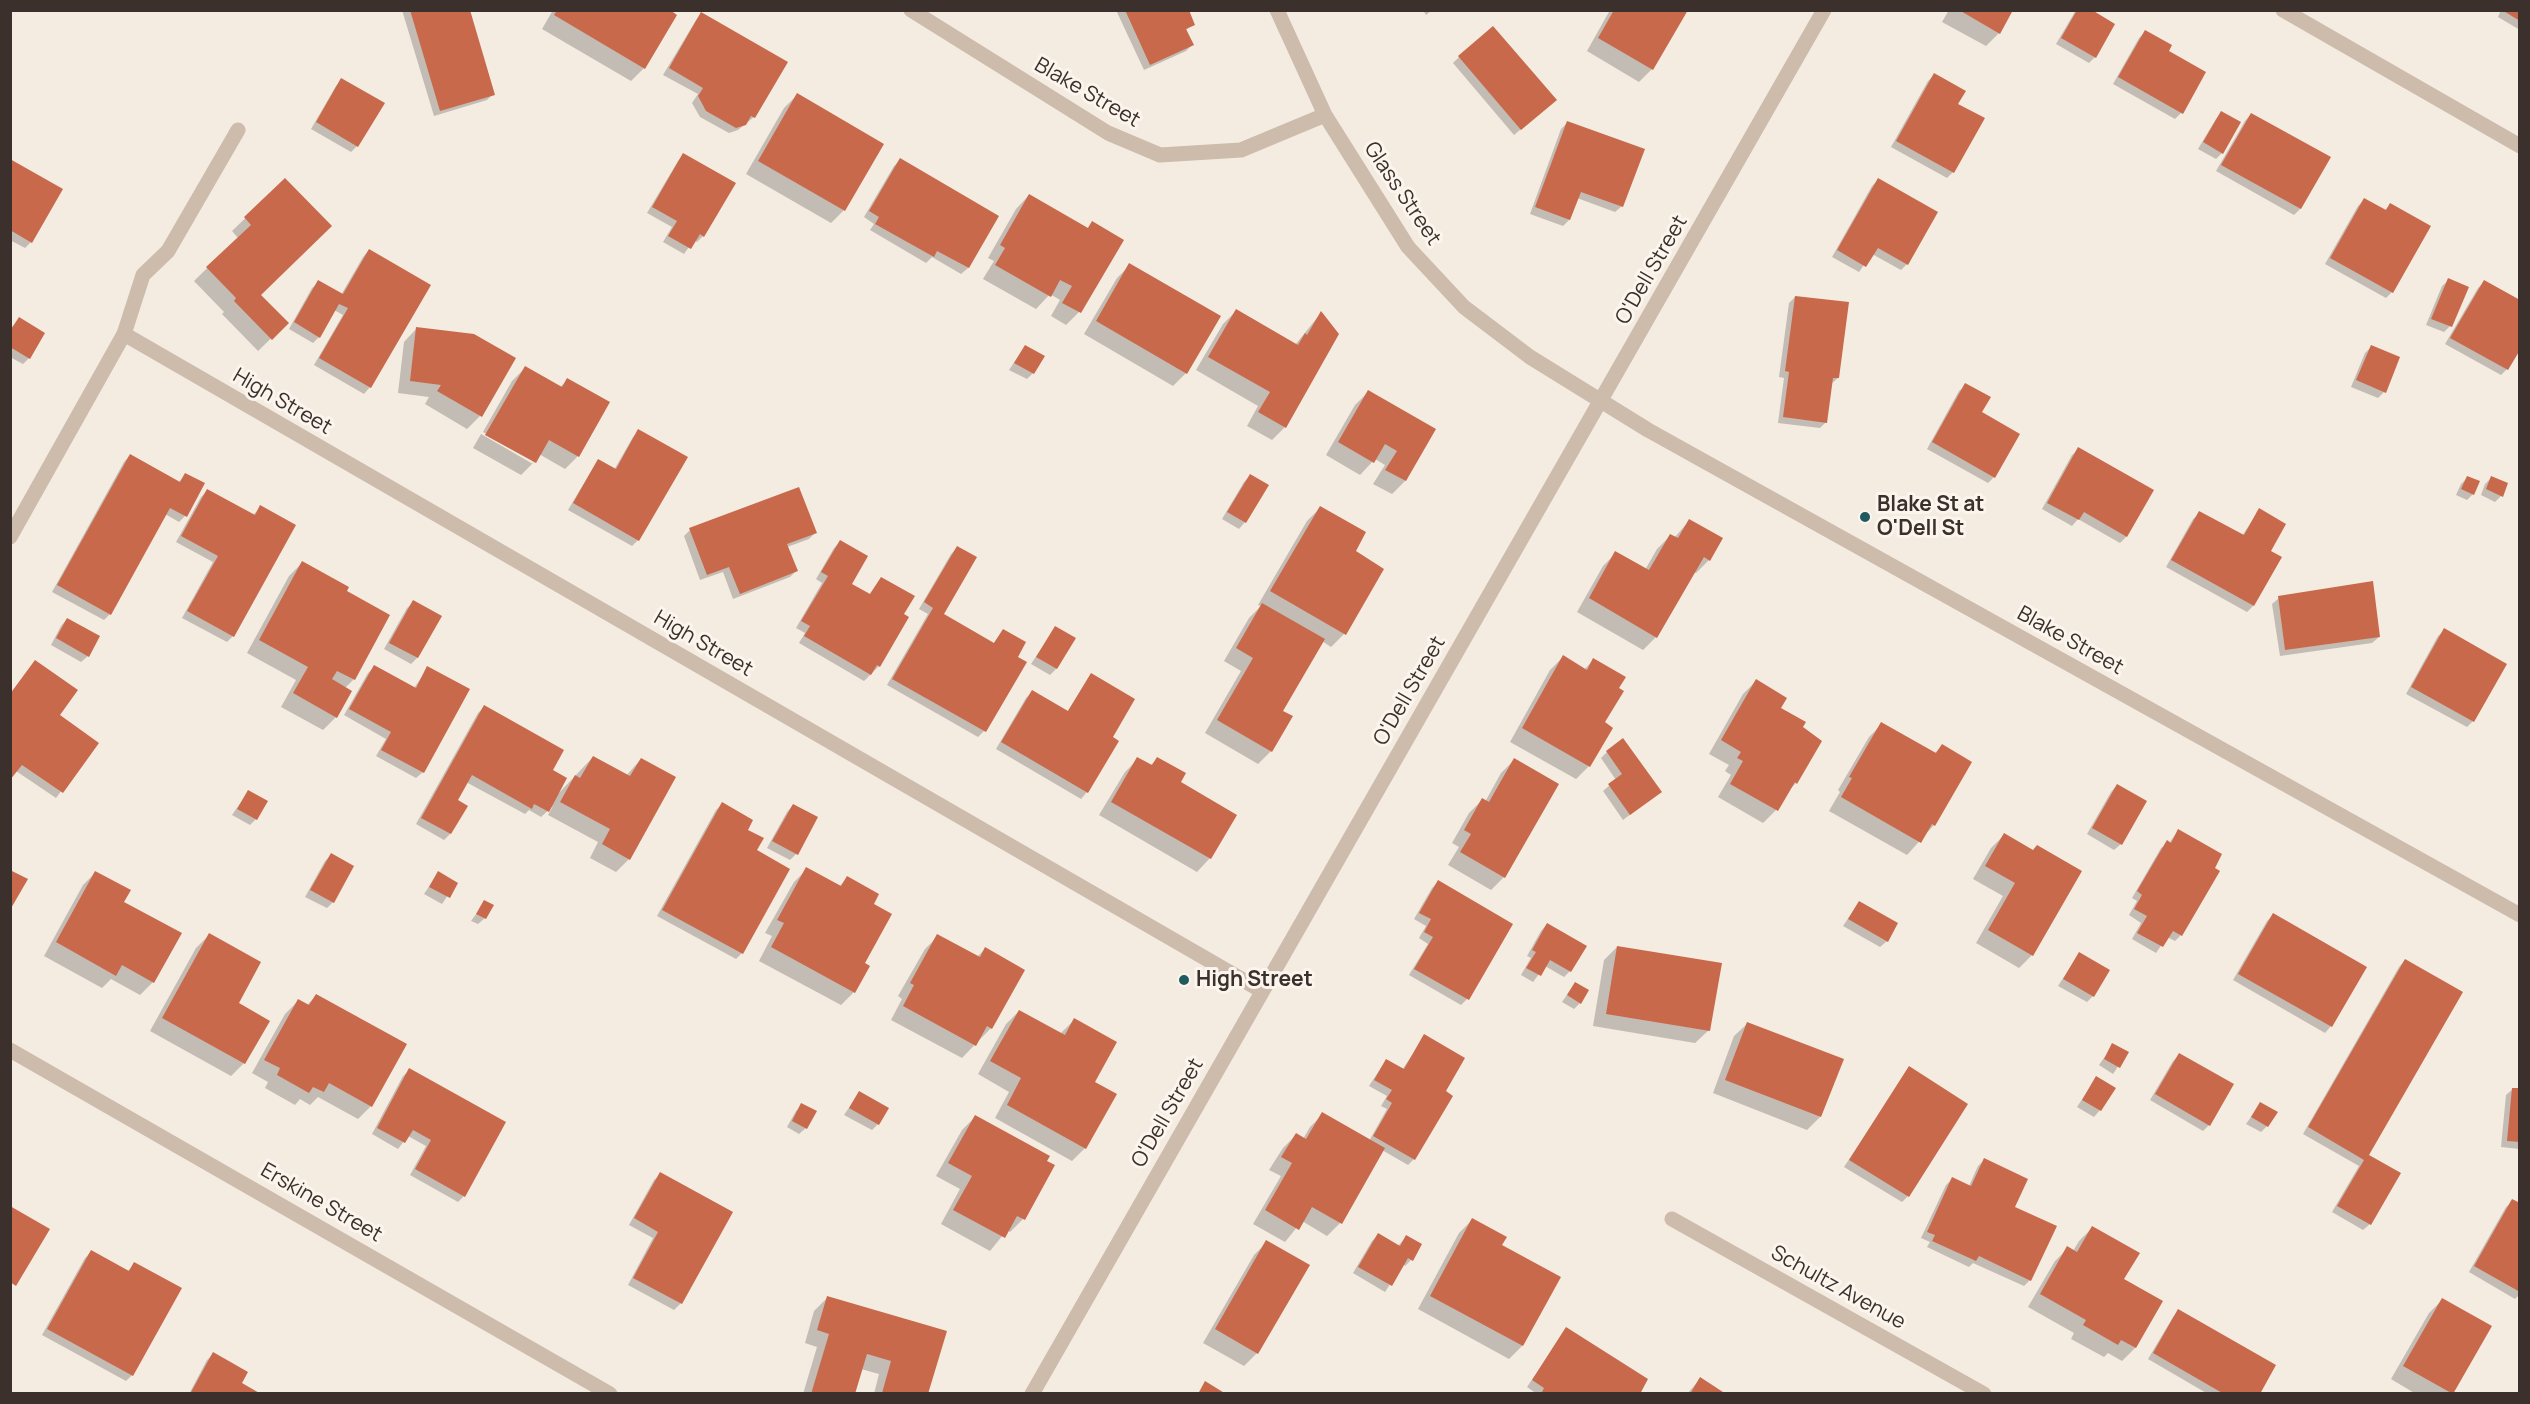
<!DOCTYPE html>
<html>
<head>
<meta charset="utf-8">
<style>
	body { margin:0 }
	#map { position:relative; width:2530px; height:1404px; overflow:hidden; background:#f4ebe1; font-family:Manrope,sans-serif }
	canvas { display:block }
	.frame { position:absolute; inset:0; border:12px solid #3b302b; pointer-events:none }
</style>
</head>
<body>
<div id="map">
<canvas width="2530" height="1404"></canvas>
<div class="frame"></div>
</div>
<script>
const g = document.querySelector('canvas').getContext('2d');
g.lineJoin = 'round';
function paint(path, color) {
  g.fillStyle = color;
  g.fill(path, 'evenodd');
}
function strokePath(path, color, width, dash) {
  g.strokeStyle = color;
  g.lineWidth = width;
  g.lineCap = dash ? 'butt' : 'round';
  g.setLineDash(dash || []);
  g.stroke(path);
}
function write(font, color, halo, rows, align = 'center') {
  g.font = font + ' Manrope,sans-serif';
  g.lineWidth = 6;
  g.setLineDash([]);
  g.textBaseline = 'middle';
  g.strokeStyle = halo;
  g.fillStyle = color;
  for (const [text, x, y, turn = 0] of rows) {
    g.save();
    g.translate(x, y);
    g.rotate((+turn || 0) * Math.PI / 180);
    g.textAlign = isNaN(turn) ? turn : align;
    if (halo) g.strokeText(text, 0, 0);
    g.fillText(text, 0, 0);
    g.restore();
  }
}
const shadow = new Path2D(`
	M402,10H468L493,94L487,100L434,116Z
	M553,10H667L644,68L631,81L542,29Z
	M1116,10H1187L1193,24L1185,31L1192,45L1186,51L1144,70Z
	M1423,10H1432L1426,15Z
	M1610,10H1686L1652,69L1639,82L1587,51Z
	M1949,10H2012L1999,33L1986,46L1942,22Z
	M2076,10H2089L2095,57L2089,63L2056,44Z
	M2501,10H2520V30L2498,17Z
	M702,13L754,117L738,130L729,133L700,117L692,103L698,94L663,75L696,20Z
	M2145,32L2166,51L2181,113L2175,119L2113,84L2139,38Z
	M1459,57L1548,106L1514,135L1453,63Z
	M1934,75L1956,104L1953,172L1947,178L1891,147L1928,81Z
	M342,80L357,146L351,152L311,129L336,86Z
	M797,95L844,210L831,223L746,174L784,108Z
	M2222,113V153L2216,159L2198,149L2216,119Z
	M2251,114L2329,158L2300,209L2294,215L2216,171L2245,121Z
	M1567,123L1622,206L1615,212L1577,198L1569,220L1563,226L1530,214L1561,129Z
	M684,154L703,236L697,242L694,240L684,254L663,242L672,227L647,213L678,161Z
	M900,160L997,216L968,268L961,274L932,257L926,263L870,230L874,224L864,217L894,166Z
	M10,161L31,242L25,248L10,240Z
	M285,180L259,295L287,323L258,351L222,314L224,312L194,281L238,238L232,231Z
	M1878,180L1907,264L1901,270L1872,254L1859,272L1832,257L1872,186Z
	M1029,195L1087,229L1092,223L1079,312L1066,325L1051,316L1060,300L1050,294L1036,309L983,279L994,261L988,258L1016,209Z
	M2364,200L2384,211L2390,205L2392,292L2386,298L2325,264L2358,206Z
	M369,250L429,285L370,387L364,394L314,365L343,315L334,310L319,337L313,343L289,329L312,288L319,282L341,295L363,257Z
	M1130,265L1186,373L1173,386L1084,334L1117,278Z
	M2449,280L2450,326L2444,332L2426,325L2442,286Z
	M2484,282L2507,369L2501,375L2445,344L2478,288Z
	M1795,297L1838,378L1831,384L1826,422L1820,428L1778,423L1784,378L1779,377L1789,303Z
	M1236,311L1295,345L1321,313L1337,334L1285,427L1272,440L1247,426L1258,406L1196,370L1223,324Z
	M19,319L29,358L23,364L10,357V329Z
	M417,328L480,416L467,429L425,404L429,397L398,393L404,342Z
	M1025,346L1033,373L1027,379L1009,370Z
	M2371,347L2384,392L2378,398L2351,387L2365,353Z
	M525,368L560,387L568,380L578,456L565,469L539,454L534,462L521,475L473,448L481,434L533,464V460L483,432L512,381Z
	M1966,385L1980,413L1994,477L1988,483L1927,449L1959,391Z
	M1368,392L1434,430L1405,481L1392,494L1373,484L1385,465L1375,459L1360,475L1326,455L1355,405Z
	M639,431L638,540L632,546L568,510L593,468L599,461L614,470L633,437Z
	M2079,449L2152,491L2126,537L2120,543L2078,519L2072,526L2042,509L2072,455Z
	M130,455L179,482L185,475V516L179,522L165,514L110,614L104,620L52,592L124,462Z
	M1250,476L1245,522L1239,529L1222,519L1244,482Z
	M2467,478L2473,494L2467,500L2456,495L2461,484Z
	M2491,478L2501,496L2495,502L2481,495L2485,484Z
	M207,491L253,515L261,507L294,525L233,636L227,642L182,618L213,562L176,542L201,497Z
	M1320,508L1354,552L1344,634L1331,647L1322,641L1281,711L1271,751L1258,764L1205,733L1241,671L1224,661L1249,618L1261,606L1258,605L1307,521Z
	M2259,510L2269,551L2280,557L2253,606L2247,612L2166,567L2193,519L2200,513L2242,536Z
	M1689,521L1721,538L1709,560L1696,573L1694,572L1656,637L1643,650L1577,612L1603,566L1616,553L1645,570L1657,549L1670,536L1674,538Z
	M690,530L815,533L809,539L787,547L796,571L790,577L733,599L723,572L700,580L684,536Z
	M840,542L850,584L869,595L881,579L902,615L879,666L864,681L799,643L805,633L796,628L822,583L816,579L834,548Z
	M957,548L942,614L993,644L1003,631L1016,657L1025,662L984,731L978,737L887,685L928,614L919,609L951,554Z
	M302,563L344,591L354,679L345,688L336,717L323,730L281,707L296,680L247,653L289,576Z
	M2279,598L2379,637L2372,643L2280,656L2272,604Z
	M414,602L440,616L417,658L411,664L384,649L407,608Z
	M67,619L88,656L81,662L51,645L61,626Z
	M1055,628L1056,669L1050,675L1031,664Z
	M2445,630L2473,721L2467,727L2406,694L2438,636Z
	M1563,657L1584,670L1593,660L1617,689L1589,766L1576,779L1510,742L1550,670Z
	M374,667L414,688L428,668L423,772L416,778L376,756L386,739L344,715L368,673Z
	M1091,675L1087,792L1081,799L996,749L1026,698L1032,692L1067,712Z
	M1756,681L1779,709L1820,741L1796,783L1787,792L1776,810L1763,823L1718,797L1731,775L1725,771L1729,765L1709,754L1743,694Z
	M484,707L551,771L557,795L593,757L626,776L641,759L629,859L616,872L590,858L598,842L548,815L553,806L541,817L529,810L525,814L466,782L456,801L466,806L450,834L444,840L416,824L478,713Z
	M58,716L97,743L56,798L16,771Z
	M1882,724L1934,754L1942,746L1934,825L1907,855L1829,811L1840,792L1838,790L1869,737Z
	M1607,752L1660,792L1623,820L1603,791L1616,780L1601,758Z
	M1138,759L1150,766L1157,759L1179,783L1235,815L1210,858L1197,872L1099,815L1125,772Z
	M1514,760L1504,877L1491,890L1448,865L1459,847L1452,843L1469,813L1482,800L1485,802L1501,773Z
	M2117,785L2121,844L2114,850L2087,834L2111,792Z
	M248,792L256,819L250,825L232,815Z
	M722,804L746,831L755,851L742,953L736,959L657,916L716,810Z
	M793,805L796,854L790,860L767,848L787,812Z
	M2178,831L2181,935L2175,941L2167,937L2156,953L2132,939L2141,923L2129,915L2137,901L2132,898L2161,848L2169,843Z
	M2004,835L2032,955L2019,968L1976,943L2003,896L1973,879L1991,848Z
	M331,855L333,902L327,908L305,897L325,861Z
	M807,869L839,887L847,878L872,905L863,964L868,967L854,992L841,1005L759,961L772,936L765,933L794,882Z
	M96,872L122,902L153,982L140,995L111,979L102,988L44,956L83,885Z
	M438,873L456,883L442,904L424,894Z
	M1438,882L1467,999L1461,1005L1409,975L1428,944L1419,938L1426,926L1414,919L1432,888Z
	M485,902V918L478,924L471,921Z
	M1859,902L1887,941L1880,947L1843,926Z
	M2273,915L2365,968L2331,1026L2325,1033L2233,980L2267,921Z
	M1547,924L1570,971L1564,977L1545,966L1533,982L1521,975L1531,958L1527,956L1541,931Z
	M209,935L237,1004L244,1063L231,1076L150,1031L196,948Z
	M938,936L977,957L985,949L991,1028L962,1058L891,1020L902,999L898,996L925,949Z
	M1617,947L1709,1030L1695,1043L1593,1026L1604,960Z
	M2079,954L2093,996L2087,1002L2058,986Z
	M2405,960L2367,1156L2370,1224L2363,1230L2332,1212L2359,1166L2303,1134L2399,967Z
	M1575,983L1580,1003L1574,1009L1562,1002Z
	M316,996L371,1106L358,1119L318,1097L310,1105L300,1099L295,1105L265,1088L268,1082L252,1073L285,1014L298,1001L307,1005Z
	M1019,1011L1060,1034L1074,1020L1085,1148L1072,1161L995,1118L1009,1092L978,1074L1006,1024Z
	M1748,1023L1820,1117L1807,1130L1713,1093L1734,1036Z
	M1425,1036L1444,1092L1414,1159L1408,1165L1382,1150L1340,1223L1327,1236L1302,1221L1285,1242L1253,1224L1281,1176L1269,1170L1283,1148L1296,1135L1303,1139L1310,1127L1323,1114L1369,1141L1387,1109L1381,1106L1387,1096L1369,1086L1386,1060L1402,1070Z
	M2113,1045L2127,1053L2113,1074L2099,1065Z
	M2179,1055L2209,1125L2203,1131L2150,1100L2173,1061Z
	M1909,1068L1908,1196L1902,1202L1844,1167Z
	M410,1070L464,1196L458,1202L410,1175L426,1146L408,1136L398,1149L372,1134L403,1076Z
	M2096,1078L2100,1110L2094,1117L2077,1107Z
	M2513,1089L2520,1090V1149L2501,1147L2506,1095Z
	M859,1093L878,1124L872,1130L844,1115Z
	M2260,1104L2267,1126L2261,1132L2246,1124Z
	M802,1105L806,1128L799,1134L787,1127L796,1111Z
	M975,1117L1023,1219L1010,1232L1007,1230L990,1251L941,1224L960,1189L936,1176L962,1130Z
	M1984,1160L2013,1208L2030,1280L2024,1286L1973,1263L1969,1267L1927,1247L1930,1242L1921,1238L1946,1185L1952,1179L1969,1186L1978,1166Z
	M661,1174L731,1212L681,1303L674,1310L628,1285L653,1238L629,1225L654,1180Z
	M2513,1201L2520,1205V1294L2515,1299L2469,1272L2506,1207Z
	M1472,1220L1500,1245L1559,1277L1522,1346L1509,1359L1418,1309L1459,1233Z
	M2092,1228L2122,1280L2161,1302L2135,1348L2122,1361L2108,1353L2104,1357L2071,1339L2074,1333L2028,1307L2055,1261L2068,1248L2073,1251L2079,1241Z
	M1378,1235L1398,1246L1406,1237L1420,1245L1411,1260L1405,1266L1403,1264L1385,1292L1353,1273L1372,1241Z
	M1267,1242L1257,1353L1244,1366L1203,1343L1254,1255Z
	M91,1252L127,1272L134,1264L132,1375L126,1381L42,1335L85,1258Z
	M827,1298L927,1394H874L879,1374L861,1369L854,1394H803L817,1347L805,1343L814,1311Z
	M2442,1300L2490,1327L2451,1394H2416L2391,1379L2429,1313Z
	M2179,1310L2258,1394H2208L2148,1359L2173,1317Z
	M1566,1329L1638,1394H1537L1527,1387Z
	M213,1354L240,1384L258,1394H189L207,1360Z
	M1700,1379L1723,1394H1687Z`);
const building = new Path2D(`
	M410,10H470L495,95L440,111Z
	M557,10H670L677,15L645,69L554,15Z
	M1125,10H1189L1195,25L1186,29L1194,45L1150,65Z
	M1614,10H1688L1653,70L1598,38Z
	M1959,10H2013L2000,34Z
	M2077,10H2092L2115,24L2096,58L2061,38Z
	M2502,10H2520V21Z
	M701,12L788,62L755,118L751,116L746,125L736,128L706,111L698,96L703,88L669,68Z
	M1493,26L1557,100L1521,130L1458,56Z
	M2145,30L2172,45L2169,51L2206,72L2183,114L2118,77Z
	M1934,73L1966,91L1958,104L1985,118L1954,173L1896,141Z
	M341,78L385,103L358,147L316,122Z
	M797,93L884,144L845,211L758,161Z
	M2221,111L2241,122L2223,154L2203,142Z
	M2251,113L2331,157L2301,209L2221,165Z
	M1567,121L1645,149L1623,207L1581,192L1570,220L1535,207Z
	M683,153L736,183L704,237L700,234L691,249L668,236L677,221L652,207Z
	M900,158L999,216L969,268L937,251L934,257L875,224L879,217L869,211Z
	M10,159L63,189L32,243L10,230Z
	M285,178L332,226L261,295L289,323L272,340L234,301L236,298L206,267L251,225L244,217Z
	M1878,178L1938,212L1908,265L1878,248L1866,267L1837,250Z
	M1029,194L1088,228L1092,221L1124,240L1081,313L1062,303L1072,286L1060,280L1051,297L995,265L1005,248L1000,245Z
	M2364,198L2386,210L2390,203L2431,226L2393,293L2330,258Z
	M369,249L431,285L371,388L319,358L348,308L339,304L320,338L294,322L318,280L343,294Z
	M1129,263L1221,316L1187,374L1096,321Z
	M2448,278L2469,287L2452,327L2431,319Z
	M2484,280L2520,300V350L2508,370L2450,338Z
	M1795,296L1849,302L1839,378H1833L1827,423L1783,417L1789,372L1785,371Z
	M1236,309L1298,345L1305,333L1307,335L1321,311L1339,334L1286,428L1258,412L1270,392L1208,357Z
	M19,317L45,333L30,359L10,347V331Z
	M416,327L474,334L516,358L482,417L437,391L441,385L410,381Z
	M1025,345L1045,356L1034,374L1014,363Z
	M2371,345L2400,357L2386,393L2356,380Z
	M525,366L562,387L567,378L610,402L579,457L549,440L536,463L485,435Z
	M1965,383L1991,397L1982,412L2020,434L1995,478L1932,442Z
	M1368,390L1436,429L1406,481L1385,470L1397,451L1385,444L1374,463L1338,442Z
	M638,429L688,457L639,541L573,503L598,459L616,469Z
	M2078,447L2154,490L2127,537L2084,512L2079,520L2047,503Z
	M130,454L180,482L185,473L205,483L187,517L170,508L111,615L57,585Z
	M1250,474L1269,485L1246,523L1227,512Z
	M2467,476L2480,481L2474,495L2461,489Z
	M2491,476L2508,483L2503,497L2486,489Z
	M799,487L817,533L787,544L798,571L740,594L729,567L707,575L689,528Z
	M207,489L255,515L260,505L296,525L234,637L187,611L218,556L181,536Z
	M1320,506L1366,532L1356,551L1384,569L1346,635L1270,591Z
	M2259,508L2286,524L2271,551L2282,557L2254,606L2171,560L2199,511L2244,535Z
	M1689,519L1723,538L1710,561L1704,557L1657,638L1589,598L1615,551L1649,570L1670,534L1678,538Z
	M840,540L868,556L852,584L870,594L881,577L915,596L904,614L909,617L880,667L877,665L871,675L804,636L810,626L801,621L828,576L821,572Z
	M957,546L977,557L944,614L994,643L1003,629L1026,642L1018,657L1027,662L986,732L892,679L933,608L924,602Z
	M302,561L349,587L347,591L390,615L355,680L337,671L332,679L352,691L337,718L293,693L308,667L259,640Z
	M2373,581L2380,637L2285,650L2278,596Z
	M413,600L442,616L418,658L389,643Z
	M1262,603L1325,639L1283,711L1293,716L1272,752L1217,720L1253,658L1236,648Z
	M67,618L100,636L89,657L56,638Z
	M1055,626L1076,638L1057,669L1036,657Z
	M2444,628L2507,664L2474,722L2411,687Z
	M1563,655L1587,670L1593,658L1626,677L1619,688L1624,691L1605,722L1613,728L1590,767L1522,728Z
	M35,660L78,690L60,715L99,743L63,793L22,765L10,780V694Z
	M374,665L416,688L427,666L470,689L424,773L381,750L391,732L349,709Z
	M1091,673L1135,699L1113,737L1119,741L1088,793L1001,742L1032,690L1068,711Z
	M1756,679L1787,698L1781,708L1806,722L1803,727L1822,741L1797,784L1795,782L1778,811L1730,784L1743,761L1737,758L1741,752L1721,740Z
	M484,705L564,750L553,770L567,778L549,812L534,804L532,809L472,775L458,800L468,806L451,834L421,818Z
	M1881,722L1936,753L1942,744L1972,762L1935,826L1932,824L1921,843L1841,797L1852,778L1849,777Z
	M1623,738L1662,792L1630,815L1608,784L1622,774L1606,751Z
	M593,756L630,776L641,758L676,777L630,860L602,844L610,829L560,802L575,775L580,778Z
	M1137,757L1152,765L1157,757L1186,773L1181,782L1237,815L1211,859L1111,802Z
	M1514,758L1559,784L1505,878L1460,852L1471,834L1464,830L1482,798L1489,802Z
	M2117,784L2147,801L2122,845L2092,828Z
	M248,790L268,801L257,820L237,809Z
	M722,802L753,820L748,830L764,838L757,850L790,869L743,954L662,910Z
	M793,804L818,817L798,855L772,841Z
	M2178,829L2222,854L2215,868L2220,871L2182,936L2173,931L2163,947L2137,933L2147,916L2134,909L2142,895L2137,891L2167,840L2171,843Z
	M2004,833L2033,850L2037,845L2082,871L2033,956L1988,930L2015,883L1985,866Z
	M331,853L354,866L334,903L310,890Z
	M806,867L841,886L847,876L879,894L874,904L892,914L865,963L870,966L855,993L771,947L784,923L777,920Z
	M10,870L28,879L10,910Z
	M95,871L131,890L124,902L182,933L154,983L122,965L116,976L56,942Z
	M438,871L458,883L450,898L429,887Z
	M1438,880L1513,924L1469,1000L1414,969L1433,937L1424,932L1431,919L1419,913Z
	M484,900L494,905L486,919L476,914Z
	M1859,901L1898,923L1888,942L1848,919Z
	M2273,913L2367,967L2332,1027L2238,974Z
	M1547,923L1587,946L1571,972L1550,960L1541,976L1526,968L1536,952L1532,950Z
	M209,933L261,962L239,1003L270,1021L245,1064L162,1018Z
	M937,934L980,957L985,947L1025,970L992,1029L987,1026L976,1046L903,1006L914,985L910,983Z
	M1617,946L1722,963L1710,1031L1606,1014Z
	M2079,952L2110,970L2094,997L2063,979Z
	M2405,959L2463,992L2369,1155L2401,1173L2371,1225L2337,1206L2364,1160L2308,1127Z
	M1575,982L1589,990L1581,1004L1567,995Z
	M316,994L407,1044L372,1107L329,1083L324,1092L313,1087L309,1093L277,1075L280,1068L264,1060L298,999L309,1005Z
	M1019,1010L1065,1035L1074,1018L1117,1042L1095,1082L1117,1094L1086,1149L1007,1105L1021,1078L990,1061Z
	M1747,1022L1844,1059L1821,1117L1725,1080Z
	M1424,1034L1465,1058L1446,1091L1453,1096L1415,1160L1373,1136L1392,1103L1386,1099L1392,1090L1374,1080L1386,1059L1404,1069Z
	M2112,1043L2129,1052L2120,1068L2104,1059Z
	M2179,1053L2234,1084L2210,1126L2155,1094Z
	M1909,1066L1968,1104L1909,1197L1849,1160Z
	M409,1068L506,1122L465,1197L415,1169L431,1140L413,1130L405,1143L377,1128Z
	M2096,1076L2116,1088L2101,1111L2082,1100Z
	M2512,1088H2520V1142L2507,1141Z
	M859,1091L889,1108L879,1125L849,1108Z
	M2260,1102L2278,1112L2268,1127L2251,1117Z
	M801,1103L817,1111L807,1129L792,1121Z
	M1322,1112L1385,1148L1342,1224L1312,1207L1299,1230L1265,1210L1292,1163L1281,1157L1296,1133L1306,1139Z
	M975,1115L1050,1156L1047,1161L1055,1165L1025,1220L1017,1216L1005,1238L953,1210L972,1176L948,1163Z
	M1984,1158L2028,1179L2015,1207L2057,1226L2031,1281L1979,1256L1976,1261L1932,1241L1935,1235L1927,1232L1952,1177L1971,1186Z
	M660,1172L733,1212L682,1304L633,1278L658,1232L634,1218Z
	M2512,1199L2520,1203V1292L2474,1266Z
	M10,1206L50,1229L16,1286L10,1282Z
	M1472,1218L1507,1237L1502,1245L1561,1277L1523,1346L1430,1296Z
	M2092,1226L2140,1253L2124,1279L2163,1301L2136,1348L2121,1340L2118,1345L2083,1325L2086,1320L2040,1294L2067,1246L2077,1252Z
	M1378,1233L1400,1246L1406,1235L1422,1244L1413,1261L1408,1258L1392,1286L1358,1267Z
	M1266,1240L1310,1265L1258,1354L1215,1329Z
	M91,1250L129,1271L134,1262L182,1288L133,1376L47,1329Z
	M827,1296L947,1331L928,1394L882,1393L891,1361L867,1354L855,1394H811L829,1334L817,1330Z
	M2442,1298L2492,1326L2453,1394L2403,1366Z
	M2178,1309L2276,1365L2260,1394H2224L2153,1353Z
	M1566,1327L1648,1379L1640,1394H1541L1544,1388L1532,1380Z
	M213,1352L248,1372L242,1383L261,1394H190Z
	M1700,1377L1726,1394H1690Z
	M1205,1381L1226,1394H1198Z`);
const service = new Path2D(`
	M10,537L124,334L143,275L168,251L238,130`);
const minor = new Path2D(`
	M911,10L1108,133L1160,155L1241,150L1325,115
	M1277,10L1325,115L1408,247L1464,307L1530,357L1648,430L2520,915
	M2283,10L2520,146
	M124,334L1262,991
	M1672,1219L1984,1394
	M1032,1394L1824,10`);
const tertiary = new Path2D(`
	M10,1050L610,1394`);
const markers = [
	[1865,517,6,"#1f5a5e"],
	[1184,980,6,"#1f5a5e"]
];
const streetNames = [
	["Blake Street",1087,93,30],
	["Glass Street",1402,194,56],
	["O'Dell Street",1652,270,-60],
	["High Street",282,402,30],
	["Blake Street",2070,641,29],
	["High Street",703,644,30],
	["O'Dell Street",1410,691,-60],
	["O'Dell Street",1168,1113,-60],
	["Erskine Street",321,1203,30],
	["Schultz Avenue",1838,1288,29]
];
const poiNames = [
	["Blake St at",1877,505],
	["O'Dell St",1877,529],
	["High Street",1196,980]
];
paint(shadow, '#0003');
paint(building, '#c8694b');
strokePath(service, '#cdbbac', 15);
strokePath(minor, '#cdbbac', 15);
strokePath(tertiary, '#cdbbac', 15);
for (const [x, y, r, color] of markers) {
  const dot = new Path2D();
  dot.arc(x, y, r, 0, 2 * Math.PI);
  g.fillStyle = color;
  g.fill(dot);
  strokePath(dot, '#fbf5ee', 2);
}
write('21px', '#3b302b', '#fbf5ee', streetNames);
write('bold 21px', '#3b302b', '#fbf5ee', poiNames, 'left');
</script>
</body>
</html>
